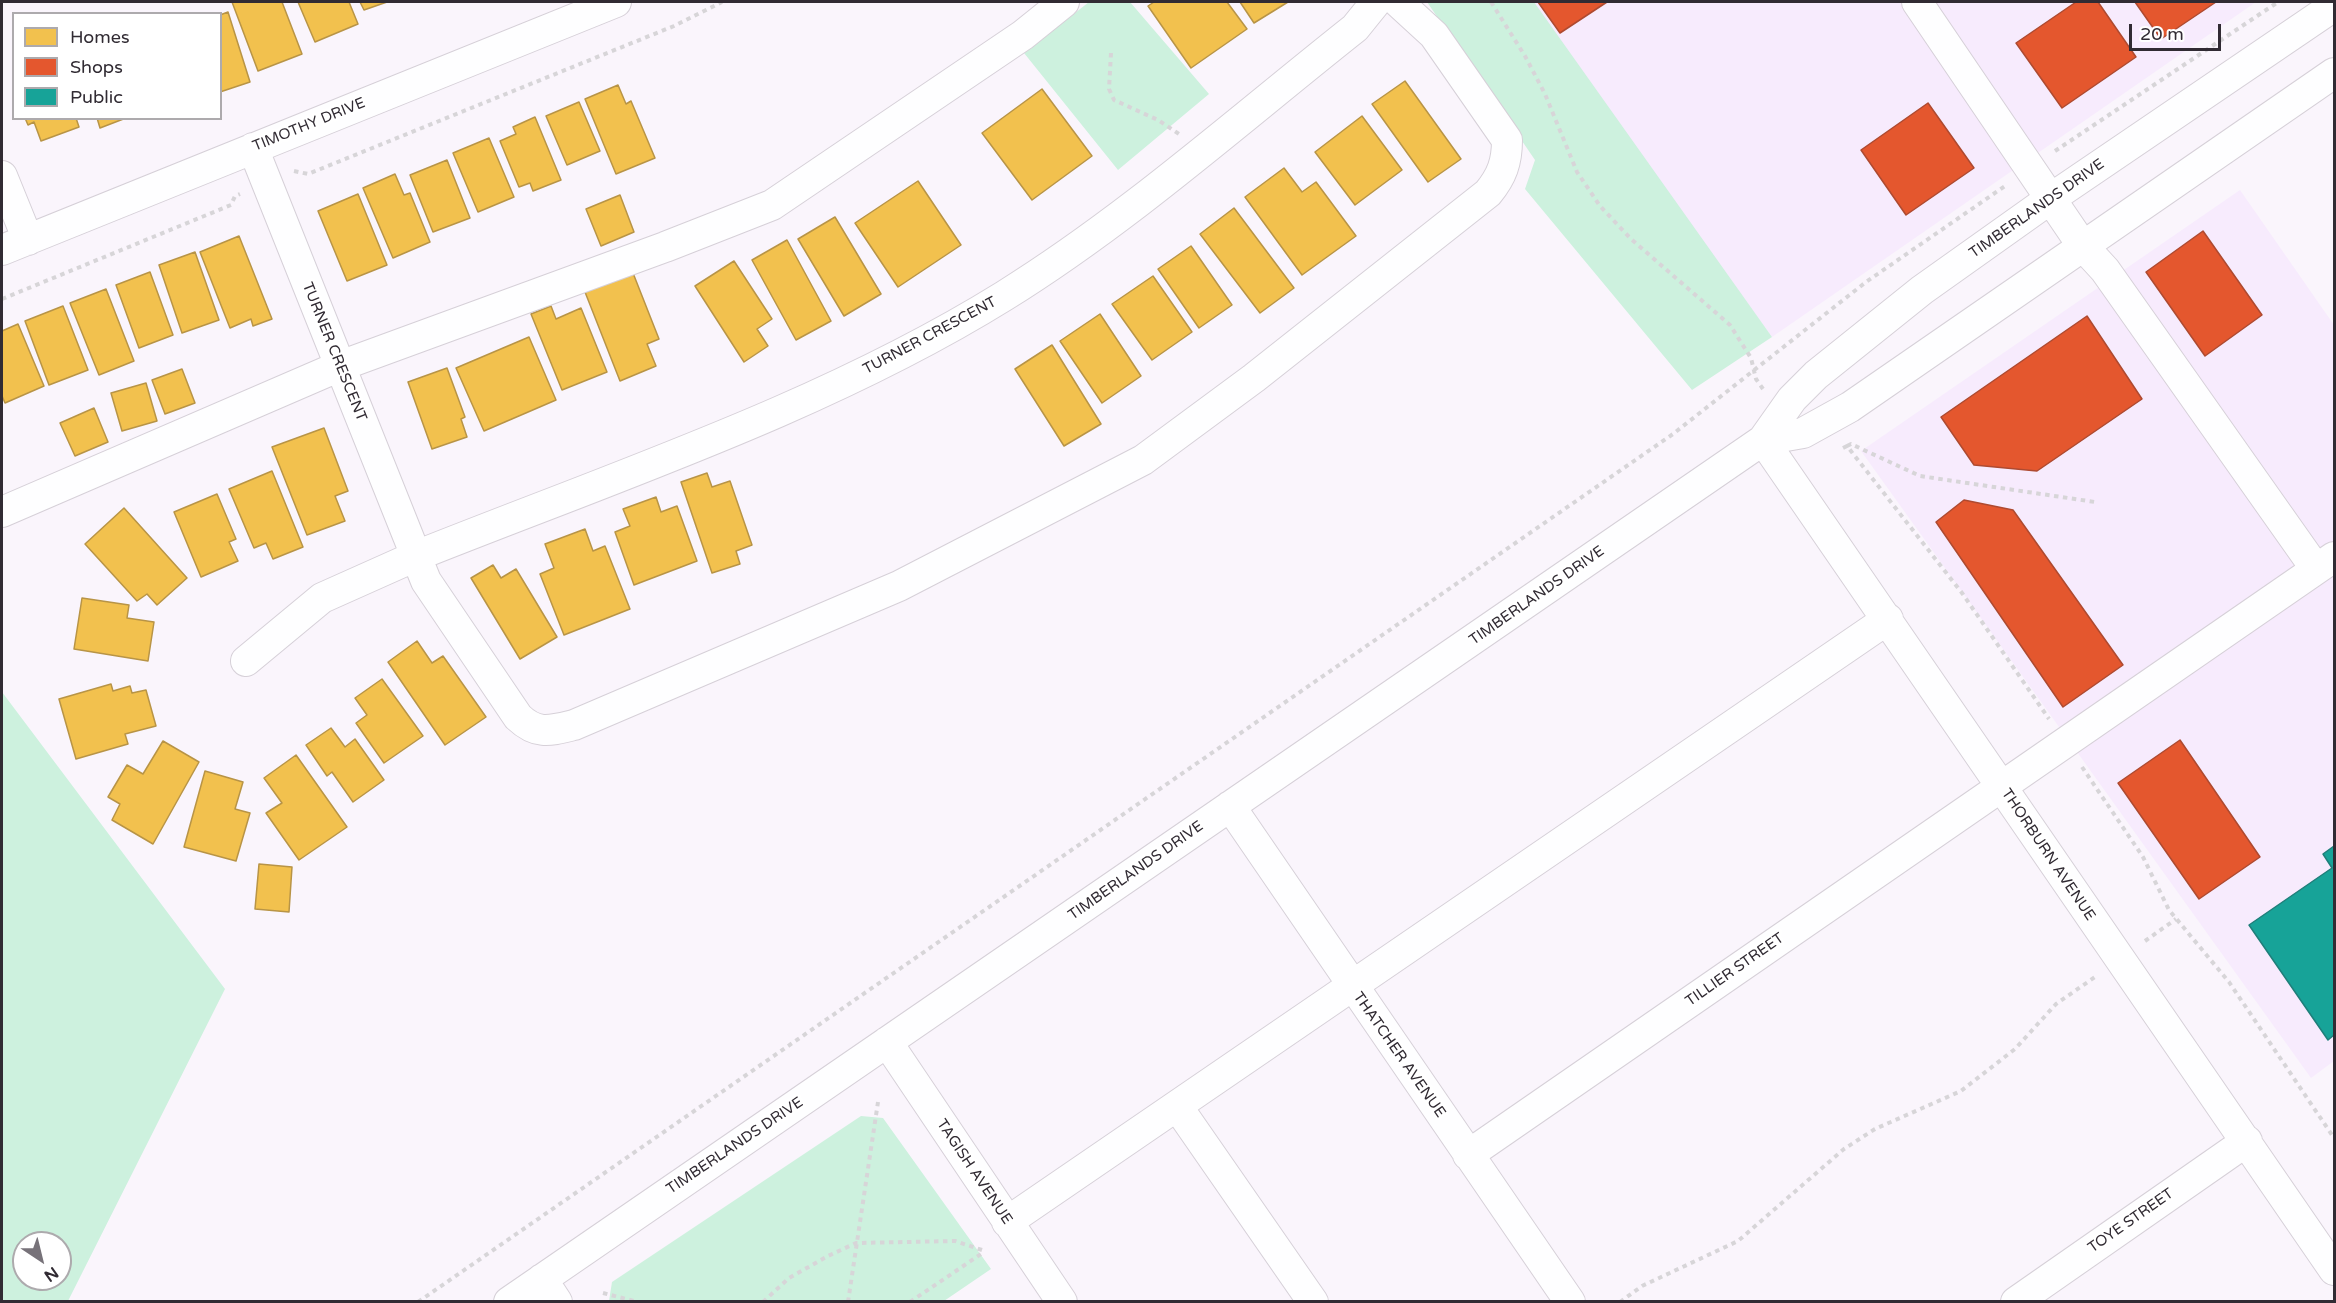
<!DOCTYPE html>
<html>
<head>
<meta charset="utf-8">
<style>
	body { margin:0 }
	#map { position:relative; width:2336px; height:1303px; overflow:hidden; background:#faf5fc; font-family:"Varela Round",sans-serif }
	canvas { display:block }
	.frame { position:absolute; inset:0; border:3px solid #312b33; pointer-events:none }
	.legend { position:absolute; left:12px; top:12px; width:210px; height:108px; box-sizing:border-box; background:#fff; border:2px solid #adaaad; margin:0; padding:8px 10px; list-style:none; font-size:18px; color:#312b33 }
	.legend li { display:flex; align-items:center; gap:12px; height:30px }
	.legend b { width:30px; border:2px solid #adaaad }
	.north { position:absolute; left:12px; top:1231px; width:60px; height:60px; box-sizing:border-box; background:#fff; border:2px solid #adaaad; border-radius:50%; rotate:145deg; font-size:16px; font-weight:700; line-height:24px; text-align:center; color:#312b33 }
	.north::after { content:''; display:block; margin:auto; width:21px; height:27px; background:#777279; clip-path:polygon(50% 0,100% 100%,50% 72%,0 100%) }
	.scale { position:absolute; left:2129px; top:24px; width:92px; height:27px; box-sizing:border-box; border:3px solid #312b33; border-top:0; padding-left:8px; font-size:18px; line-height:21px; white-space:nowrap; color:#312b33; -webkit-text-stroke:4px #fff; paint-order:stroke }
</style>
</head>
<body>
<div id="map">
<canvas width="2336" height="1303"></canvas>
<div class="frame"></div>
<ul class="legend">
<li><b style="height:16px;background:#f2c14e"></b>Homes</li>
<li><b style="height:16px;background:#e4572e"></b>Shops</li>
<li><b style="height:16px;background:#17a398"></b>Public</li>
</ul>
<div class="north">N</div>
<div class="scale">20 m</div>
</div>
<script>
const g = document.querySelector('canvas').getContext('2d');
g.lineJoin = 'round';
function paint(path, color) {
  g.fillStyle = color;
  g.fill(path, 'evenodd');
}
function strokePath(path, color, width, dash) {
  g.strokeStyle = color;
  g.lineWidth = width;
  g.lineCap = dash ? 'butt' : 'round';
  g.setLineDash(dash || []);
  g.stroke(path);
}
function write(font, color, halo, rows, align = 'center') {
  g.font = font + ' "Varela Round",sans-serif';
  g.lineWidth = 6;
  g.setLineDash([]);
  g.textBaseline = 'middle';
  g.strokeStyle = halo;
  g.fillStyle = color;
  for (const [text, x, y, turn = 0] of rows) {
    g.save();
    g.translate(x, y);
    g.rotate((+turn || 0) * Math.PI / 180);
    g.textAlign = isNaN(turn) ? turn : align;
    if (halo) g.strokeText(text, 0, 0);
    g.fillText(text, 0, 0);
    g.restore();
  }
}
const built = new Path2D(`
	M1527,2H2256L1772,337L1562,54Z
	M2240,190L2334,325V1061L2311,1078L1861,451Z`);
const green = new Path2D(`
	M1089,2H1130L1209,94L1118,170L1024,53Z
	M1427,2H1534L1772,337L1692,390L1525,189L1535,160Z
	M2,692L225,989L68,1301H2ZM24,1243H60V1279H24Z
	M861,1116L883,1118L991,1269L944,1301H609L612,1282Z`);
const homes = new Path2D(`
	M232,2H282L302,54L258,71Z
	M298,2H349L358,24L315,42Z
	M360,2H387L364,10Z
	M1154,2H1227L1247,29L1191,68L1148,6Z
	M1240,2H1288L1254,23Z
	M228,12L250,82L220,92V15Z
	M1405,81L1461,159L1428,182L1372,104Z
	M618,85L626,104L631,101L655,158L616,174L585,99Z
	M1042,89L1092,156L1032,200L982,133Z
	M579,102L600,151L567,165L546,116Z
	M1362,116L1402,170L1355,205L1315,152Z
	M535,117L561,180L533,191L530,183L519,187L500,141L516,134L513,127Z
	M25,118H76L79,127L41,141L34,122L28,125Z
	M97,118H126L100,128Z
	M489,138L514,197L478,212L453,153Z
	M447,160L470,218L433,232L410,175Z
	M1284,168L1302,192L1316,182L1356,236L1302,275L1245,197Z
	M395,174L404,195L410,193L430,242L393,258L363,188Z
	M918,181L961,245L898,287L855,223Z
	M358,194L387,265L347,281L318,211Z
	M620,195L634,232L601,246L586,209Z
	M1234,208L1294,288L1260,313L1200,234Z
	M835,217L881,294L844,316L798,239Z
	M239,236L272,319L253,326L251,319L230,328L200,252Z
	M787,240L831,321L796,340L752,260Z
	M1191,246L1232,305L1199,328L1158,269Z
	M195,252L219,320L182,333L159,265Z
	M734,261L772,319L757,329L768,346L744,362L695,286Z
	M150,272L173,335L139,348L116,285Z
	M633,273L659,339L647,344L656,366L620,381L585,292Z
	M1153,276L1192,332L1152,360L1112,304Z
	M106,289L134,361L99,375L70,303Z
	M63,306L88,370L49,385L25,321Z
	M551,306L556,319L581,308L607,372L562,390L531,314Z
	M1100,314L1141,376L1102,403L1060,341Z
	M18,324L44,386L5,403L2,396V331Z
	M529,337L556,400L484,431L456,368Z
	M1052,345L1101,424L1064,446L1015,369Z
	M447,368L465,417L461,419L467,437L432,449L408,382Z
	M182,369L195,403L165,414L152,380Z
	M146,383L157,421L122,431L111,393Z
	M94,408L108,442L75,456L60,423Z
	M324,428L348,491L335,496L345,521L307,535L272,447Z
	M272,471L303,547L273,559L266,543L254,548L229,489Z
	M707,473L712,487L730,481L752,545L736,551L740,564L712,573L681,482Z
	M217,494L236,539L229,542L238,561L201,577L174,512Z
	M656,497L661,512L677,506L697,561L634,585L615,532L630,526L623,509Z
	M124,508L187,578L157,605L147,594L137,601L85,544Z
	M585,529L593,551L605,546L630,609L564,635L540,574L554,568L545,544Z
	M493,565L501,578L516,569L557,637L520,659L471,578Z
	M82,598L129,605L127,618L154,622L148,661L74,649Z
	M417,641L432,663L443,656L486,717L445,745L388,662Z
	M382,679L423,736L384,763L356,723L367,715L355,698Z
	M111,684L113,691L130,686L132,693L146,690L156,726L125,734L128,744L76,759L59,699Z
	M331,728L345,747L355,739L384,780L353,802L332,772L327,776L306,745Z
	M163,741L199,762L153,844L112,820L120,804L108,797L127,765L143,774Z
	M296,755L347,827L299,860L266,813L282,803L264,778Z
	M205,771L243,782L235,809L250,813L236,861L184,847Z
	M259,864L292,867L289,912L255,909Z`);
const shops = new Path2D(`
	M1538,2H1607L1560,33Z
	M2076,2H2098L2136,57L2062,108L2016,43Z
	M2135,2H2216L2161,39Z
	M1928,103L1974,168L1906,215L1861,150Z
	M2203,231L2262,315L2205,356L2146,272Z
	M2087,316L2142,399L2037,471L1974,465L1941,417Z
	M1964,500L2013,510L2123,665L2063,707L1936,522Z
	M2180,740L2260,857L2199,899L2118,783Z`);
const public = new Path2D(`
	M2334,846V1035L2328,1040L2249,925L2332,868L2323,854Z`);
const path = new Path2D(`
	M1491,2L1525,56L1545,94L1577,172L1600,206L1631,239L1730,325L1751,358L1756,379L1763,389
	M1111,53L1109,89L1114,100L1158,120L1179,134
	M2055,151L2278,2
	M294,171L308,174L674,26L722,2
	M2,299L231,205L235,196L240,194
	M1847,446L1851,444L1920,476L2095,502
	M1843,448L1847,446L1962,593L2049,719
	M2082,767L2143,857L2169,910L2229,982L2334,1138
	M2145,941L2176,919
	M603,1293L638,1302
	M418,1302L1673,434L1866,282L2005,186
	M763,1302L789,1278L828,1256L856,1243L955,1241L985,1251
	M848,1302L878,1102
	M910,1302L984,1252
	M1620,1302L1642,1286L1738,1241L1844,1149L1875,1129L1961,1091L2015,1049L2056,1004L2095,977`);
const minor = new Path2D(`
	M1917,2L2082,245L2105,270L2316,569
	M253,148L416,556C611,478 825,407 1004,296C1128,219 1240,119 1355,28L1376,2
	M2,176L28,240
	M2,250L616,2
	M1763,440L2334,1270
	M1763,440L1803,433L1850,407L2334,73
	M2,512L340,366L665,247L772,205L1023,35L1064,2
	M246,661L322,598L416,556L426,581L518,717C537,735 549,731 574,725L899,586L1143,460L1254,378L1488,193C1502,176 1507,162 1507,140L1434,35L1398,2
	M1230,806L1570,1302
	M887,1042L1062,1302
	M1177,1106L1313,1302
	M1468,1155L2334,557
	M1007,1222L1888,619
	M542,1279L557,1302
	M509,1302L1763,440L1792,399L1816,375L1922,290L2050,199L2334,6
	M2016,1302L2247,1141`);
const streetNames = [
	["TIMOTHY DRIVE",309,125,-22],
	["TIMBERLANDS DRIVE",2037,209,-35],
	["TURNER CRESCENT",930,336,-28],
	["TURNER CRESCENT",334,352,68],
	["TIMBERLANDS DRIVE",1537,596,-35],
	["THORBURN AVENUE",2048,855,56],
	["TIMBERLANDS DRIVE",1136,871,-35],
	["TILLIER STREET",1735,970,-35],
	["THATCHER AVENUE",1399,1055,55],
	["TIMBERLANDS DRIVE",735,1146,-34],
	["TAGISH AVENUE",974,1172,56],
	["TOYE STREET",2131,1221,-35]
];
paint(built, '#f7ebfd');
paint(green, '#cdf1de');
paint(homes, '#f2c14e');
strokePath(homes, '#b89446', 1.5);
paint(shops, '#e4572e');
strokePath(shops, '#ae4a30', 1.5);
paint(public, '#17a398');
strokePath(public, '#1f7f7a', 1.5);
strokePath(minor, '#d6d0d8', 32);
strokePath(path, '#d7d5d8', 4, [4.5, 4.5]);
strokePath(minor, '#fefeff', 30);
write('15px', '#312b33', '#fff', streetNames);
</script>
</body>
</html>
